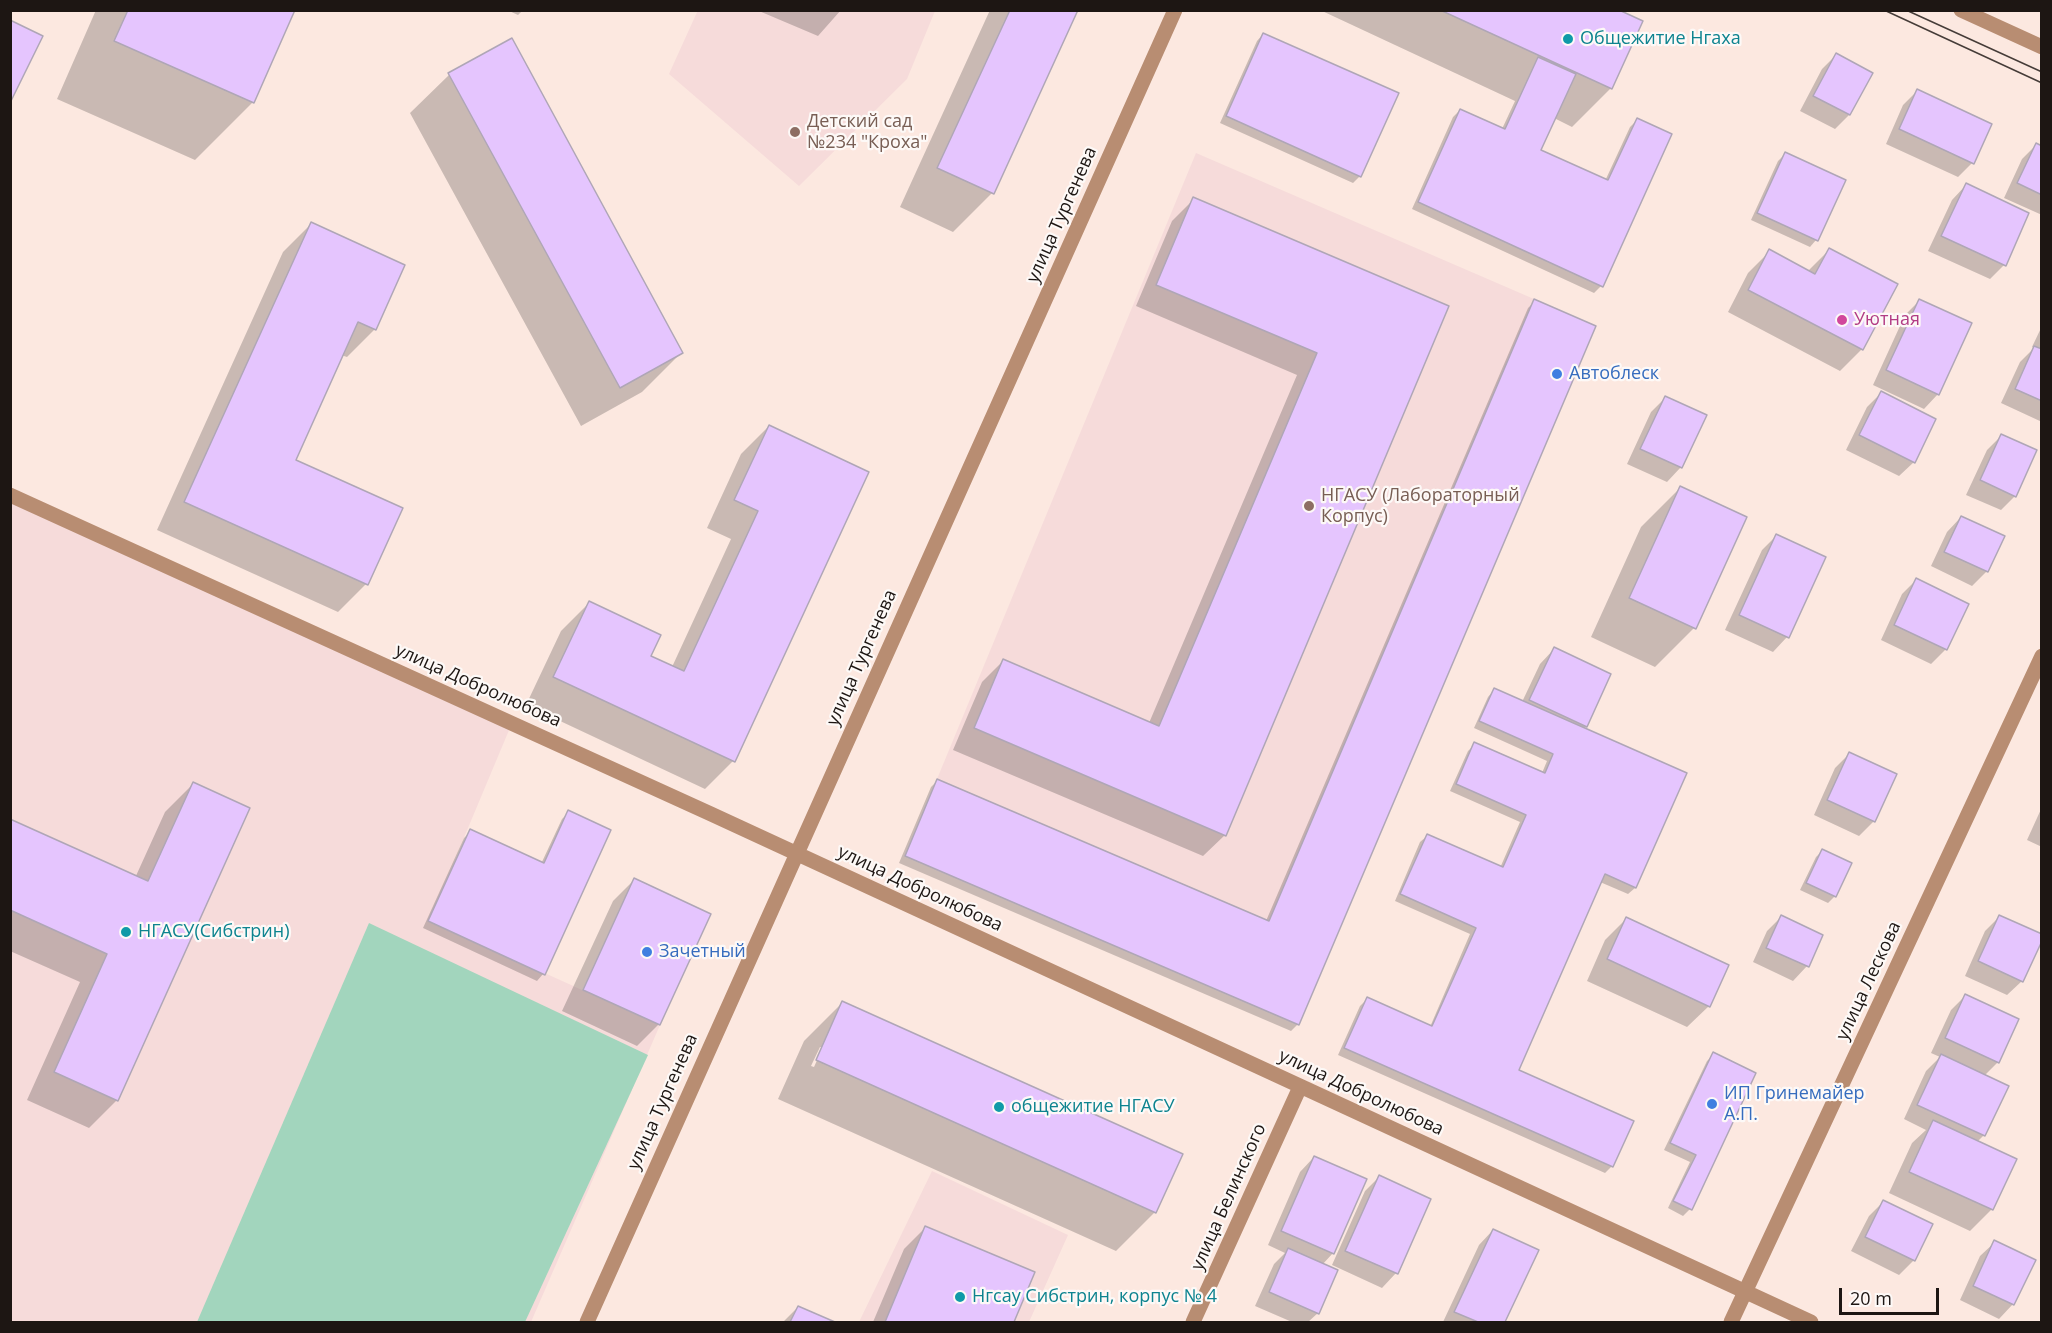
<!DOCTYPE html>
<html>
<head>
<meta charset="utf-8">
<style>
	body { margin:0 }
	#map { position:relative; width:2052px; height:1333px; overflow:hidden; background:#fce8e0; font-family:"Open Sans",sans-serif }
	canvas { display:block }
	.frame { position:absolute; inset:0; border:12px solid #1d1613; pointer-events:none }
	.scale { position:absolute; left:1839px; top:1288px; width:100px; height:27px; box-sizing:border-box; border:3px solid #1d1613; border-top:0; padding-left:8px; font-size:18px; line-height:21px; white-space:nowrap; color:#1d1613; -webkit-text-stroke:4px #fdf9f7; paint-order:stroke }
</style>
</head>
<body>
<div id="map">
<canvas width="2052" height="1333"></canvas>
<div class="frame"></div>
<div class="scale">20 m</div>
</div>
<script>
const g = document.querySelector('canvas').getContext('2d');
g.lineJoin = 'round';
function paint(path, color) {
  g.fillStyle = color;
  g.fill(path, 'evenodd');
}
function strokePath(path, color, width, dash) {
  g.strokeStyle = color;
  g.lineWidth = width;
  g.lineCap = dash ? 'butt' : 'round';
  g.setLineDash(dash || []);
  g.stroke(path);
}
function write(font, color, halo, rows, align = 'center') {
  g.font = font + ' "Open Sans",sans-serif';
  g.lineWidth = 4.5;
  g.setLineDash([]);
  g.textBaseline = 'middle';
  g.strokeStyle = halo;
  g.fillStyle = color;
  for (const [text, x, y, turn = 0] of rows) {
    g.save();
    g.translate(x, y);
    g.rotate((+turn || 0) * Math.PI / 180);
    g.textAlign = isNaN(turn) ? turn : align;
    if (halo) g.strokeText(text, 0, 0);
    g.fillText(text, 0, 0);
    g.restore();
  }
}
const education = new Path2D(`
	M698,10H935V11L907,79L799,186L669,74Z
	M1196,153L1534,299L1269,921L937,779Z
	M11,500L512,723L429,921L660,1025L531,1322H11Z
	M932,1171L1068,1235L1029,1322H859Z`);
const green = new Path2D(`
	M369,923L648,1055L525,1322H197Z`);
const shadow = new Path2D(`
	M96,10H293L253,102L195,160L57,99Z
	M507,10H523L518,15Z
	M841,10L818,36L759,11V10Z
	M990,10H1076L992,193L953,232L900,207Z
	M1320,10H1616L1611,88L1572,127L1554,118L1539,150L1605,181L1630,127L1637,120L1601,286L1594,293L1412,209L1453,117L1460,110L1502,129L1515,101Z
	M1263,34L1360,176L1353,183L1220,123L1257,41Z
	M1836,55L1870,73L1849,115L1835,129L1800,111L1822,69Z
	M449,75L681,353L642,392L581,426L410,113Z
	M1917,91L1972,163L1958,177L1886,144L1903,105Z
	M2036,145L2042,147V215L2004,198L2022,159Z
	M1785,154L1816,240L1810,247L1751,220L1778,161Z
	M1966,185L2004,265L1990,279L1928,251L1952,200Z
	M1194,199L1447,307L1225,835L1203,856L953,750L982,682L1003,661L1149,723L1297,375L1136,306L1172,221Z
	M311,224L375,329L347,357L341,355L294,461L401,509L366,584L338,612L157,530L283,252Z
	M1829,250L1896,285L1862,349L1840,371L1728,312L1748,273L1770,251L1808,271Z
	M1535,301L1298,1024L1291,1031L899,863L931,787L938,780L1266,921L1528,308Z
	M1919,301L1938,394L1924,409L1873,385L1905,315Z
	M2042,326V422L2001,403L2020,362L2034,348L2032,347Z
	M1881,393L1914,462L1899,476L1846,450L1867,407Z
	M1665,398L1681,467L1667,482L1627,464L1651,412Z
	M769,426L733,761L705,789L526,705L561,631L589,603L649,656L672,667L731,539L707,528L741,454Z
	M2001,436L2015,496L2001,510L1966,495L1987,450Z
	M1680,488L1694,628L1655,667L1591,637L1641,527Z
	M1961,517L1987,571L1972,586L1931,566L1947,532Z
	M1776,536L1824,558L1787,637L1773,652L1725,630L1762,550Z
	M1916,580L1967,604L1945,650L1931,664L1881,640L1902,594Z
	M1554,649L1586,726L1583,729L1635,888L1628,894L1600,882L1517,1070L1612,1166L1605,1173L1338,1055L1360,1006L1367,999L1430,1027L1470,934L1395,901L1420,842L1427,836L1500,868L1520,822L1450,791L1468,751L1475,744L1542,773L1547,761L1474,728L1488,697L1494,690L1522,702L1540,664Z
	M1850,753L1874,821L1859,836L1814,815L1835,768Z
	M193,784L248,809L117,1100L89,1128L27,1100L80,982L10,951V821L135,878L165,812Z
	M2042,807V847L2027,840Z
	M569,812L543,974L537,981L423,928L464,838L471,831L541,864L562,819Z
	M1822,851L1835,896L1828,903L1800,890L1816,857Z
	M634,880L709,914L658,1025L637,1046L562,1011L613,901Z
	M2000,916L2022,981L2007,995L1965,976L1985,931Z
	M1781,917L1822,936L1807,966L1793,981L1753,962L1767,931Z
	M1626,919L1709,1006L1687,1027L1587,981L1605,940Z
	M1965,996L1998,1062L1984,1076L2007,1086L1984,1135L1977,1142L1992,1209L1970,1231L1889,1193L1912,1143L1926,1130L1904,1119L1926,1071L1940,1057L1931,1053L1951,1010Z
	M843,1002L1155,1212L1116,1251L778,1099L804,1041ZM820,1047H823L814,1067L811,1066Z
	M1714,1054L1690,1209L1683,1216L1668,1208L1690,1162L1664,1150L1707,1061Z
	M1314,1157L1333,1253L1322,1265L1318,1313L1308,1322H1292L1255,1306L1274,1264L1285,1253L1268,1245L1300,1172Z
	M1379,1177L1429,1200L1396,1273L1382,1288L1332,1265L1365,1191Z
	M1883,1202L1931,1225L1914,1260L1899,1275L1851,1251L1869,1216Z
	M925,1228L1033,1273L1012,1322H873L904,1249Z
	M1493,1230L1537,1250L1504,1322H1443L1479,1245Z
	M1995,1242L2013,1304L1999,1319L1960,1300L1980,1256Z
	M798,1307L831,1322H783Z`);
const building = new Path2D(`
	M128,10H295L254,103L114,41Z
	M1010,10H1078L994,194L937,168Z
	M1440,10H1619L1643,21L1612,89Z
	M10,20L43,36L10,103Z
	M1263,33L1399,93L1361,177L1226,116Z
	M512,38L683,353L620,388L448,73Z
	M1836,53L1873,73L1850,115L1813,96Z
	M1538,57L1576,74L1541,150L1608,180L1637,118L1672,134L1603,287L1418,202L1460,109L1505,129Z
	M1917,89L1992,124L1974,164L1899,129Z
	M2036,143L2042,146V195L2017,183Z
	M1785,152L1846,180L1818,241L1757,213Z
	M1966,183L2029,213L2006,266L1941,236Z
	M1193,197L1449,306L1226,836L974,728L1003,659L1159,726L1317,353L1156,285Z
	M311,222L405,265L376,330L358,322L296,460L403,508L368,585L184,502Z
	M1829,248L1898,284L1863,350L1748,290L1769,249L1815,274Z
	M1534,299L1596,326L1299,1025L905,856L937,779L1269,921Z
	M1919,299L1972,323L1939,395L1886,370Z
	M2034,346L2042,349V401L2015,389Z
	M1881,391L1936,419L1915,463L1859,435Z
	M1665,396L1707,415L1682,468L1640,449Z
	M769,425L869,472L735,762L553,677L589,601L661,635L651,656L684,671L758,511L734,500Z
	M2001,434L2037,450L2016,497L1980,480Z
	M1680,486L1747,517L1696,629L1629,598Z
	M1961,516L2005,536L1988,572L1944,552Z
	M1776,534L1826,557L1789,638L1739,615Z
	M1916,578L1969,604L1947,650L1894,625Z
	M1554,647L1611,674L1587,727L1529,700Z
	M1494,688L1687,773L1636,888L1605,874L1519,1070L1634,1121L1613,1167L1344,1048L1367,997L1432,1026L1476,928L1400,894L1427,834L1503,867L1526,815L1456,784L1474,742L1545,773L1553,754L1479,721Z
	M1849,752L1897,774L1875,822L1827,800Z
	M193,782L250,808L118,1101L54,1072L107,954L10,910V819L148,881Z
	M568,810L611,830L545,975L428,921L470,829L544,863Z
	M1822,849L1852,863L1836,897L1806,883Z
	M634,878L711,914L660,1025L583,990Z
	M1781,915L1823,935L1809,967L1766,948Z
	M1999,915L2042,934V941L2023,982L1978,961Z
	M1626,917L1729,965L1710,1007L1607,959Z
	M1965,994L2019,1019L1999,1063L1945,1038Z
	M842,1001L1183,1154L1156,1213L816,1060Z
	M1713,1052L1756,1073L1692,1210L1673,1201L1696,1155L1670,1143Z
	M1941,1054L2009,1086L1985,1136L1917,1105Z
	M1933,1120L2017,1159L1993,1210L1909,1172Z
	M1314,1156L1367,1179L1334,1254L1281,1231Z
	M1379,1175L1431,1199L1398,1274L1345,1251Z
	M1883,1200L1933,1224L1915,1261L1865,1237Z
	M925,1226L1035,1272L1014,1322H885Z
	M1493,1229L1539,1250L1505,1322H1478L1454,1312Z
	M1994,1240L2036,1260L2014,1305L1973,1286Z
	M1288,1248L1338,1270L1319,1314L1269,1292Z
	M798,1306L835,1322H790Z`);
const minor = new Path2D(`
	M10,495L711,814L1811,1322
	M587,1322L1175,10
	M1193,1322L1300,1087
	M1731,1322L2042,656`);
const tertiary = new Path2D(`
	M1961,10L2042,47`);
const tram = new Path2D(`
	M1884,10L2042,83
	M1906,10L2042,72`);
const markers = [
	[1568,39,6,"#0f9aa8"],
	[795,132,6,"#8d6e63"],
	[1842,320,6,"#d1479c"],
	[1557,374,6,"#3f7fe0"],
	[1309,506,6,"#8d6e63"],
	[126,932,6,"#0f9aa8"],
	[647,952,6,"#3f7fe0"],
	[1712,1104,6,"#3f7fe0"],
	[999,1107,6,"#0f9aa8"],
	[960,1297,6,"#0f9aa8"]
];
const cultureNames = [
	["Общежитие Нгаха",1580,39],
	["НГАСУ(Сибстрин)",138,932],
	["общежитие НГАСУ",1011,1107],
	["Нгсау Сибстрин, корпус № 4",972,1297]
];
const educationNames = [
	["Детский сад",807,122],
	["№234 \"Кроха\"",807,143],
	["НГАСУ (Лабораторный",1321,496],
	["Корпус)",1321,517]
];
const streetNames = [
	["улица Тургенева",1062,215,-66],
	["улица Тургенева",862,658,-66],
	["улица Добролюбова",478,686,24],
	["улица Добролюбова",920,889,25],
	["улица Лескова",1869,981,-65],
	["улица Добролюбова",1361,1093,25],
	["улица Тургенева",663,1102,-66],
	["улица Белинского",1229,1197,-66]
];
const hotelNames = [
	["Уютная",1854,320]
];
const shopNames = [
	["Автоблеск",1569,374],
	["Зачетный",659,952],
	["ИП Гринемайер",1724,1094],
	["А.П.",1724,1115]
];
paint(education, '#f6dbda');
paint(green, '#a2d5bd');
paint(shadow, '#0003');
paint(building, '#e5c5fe');
strokePath(building, '#afa6b6', 1.5);
strokePath(minor, '#b88d72', 15);
strokePath(tertiary, '#b88d72', 15);
strokePath(tram, '#453c38', 1.5);
for (const [x, y, r, color] of markers) {
  const dot = new Path2D();
  dot.arc(x, y, r, 0, 2 * Math.PI);
  g.fillStyle = color;
  g.fill(dot);
  strokePath(dot, '#fdf9f7', 2);
}
write('18px', '#0d838f', '#fdf9f7', cultureNames, 'left');
write('18px', '#785e54', '#fdf9f7', educationNames, 'left');
write('18px', '#1d1613', '#fdf9f7', streetNames);
write('18px', '#b23c85', '#fdf9f7', hotelNames, 'left');
write('18px', '#366cbe', '#fdf9f7', shopNames, 'left');
</script>
</body>
</html>
